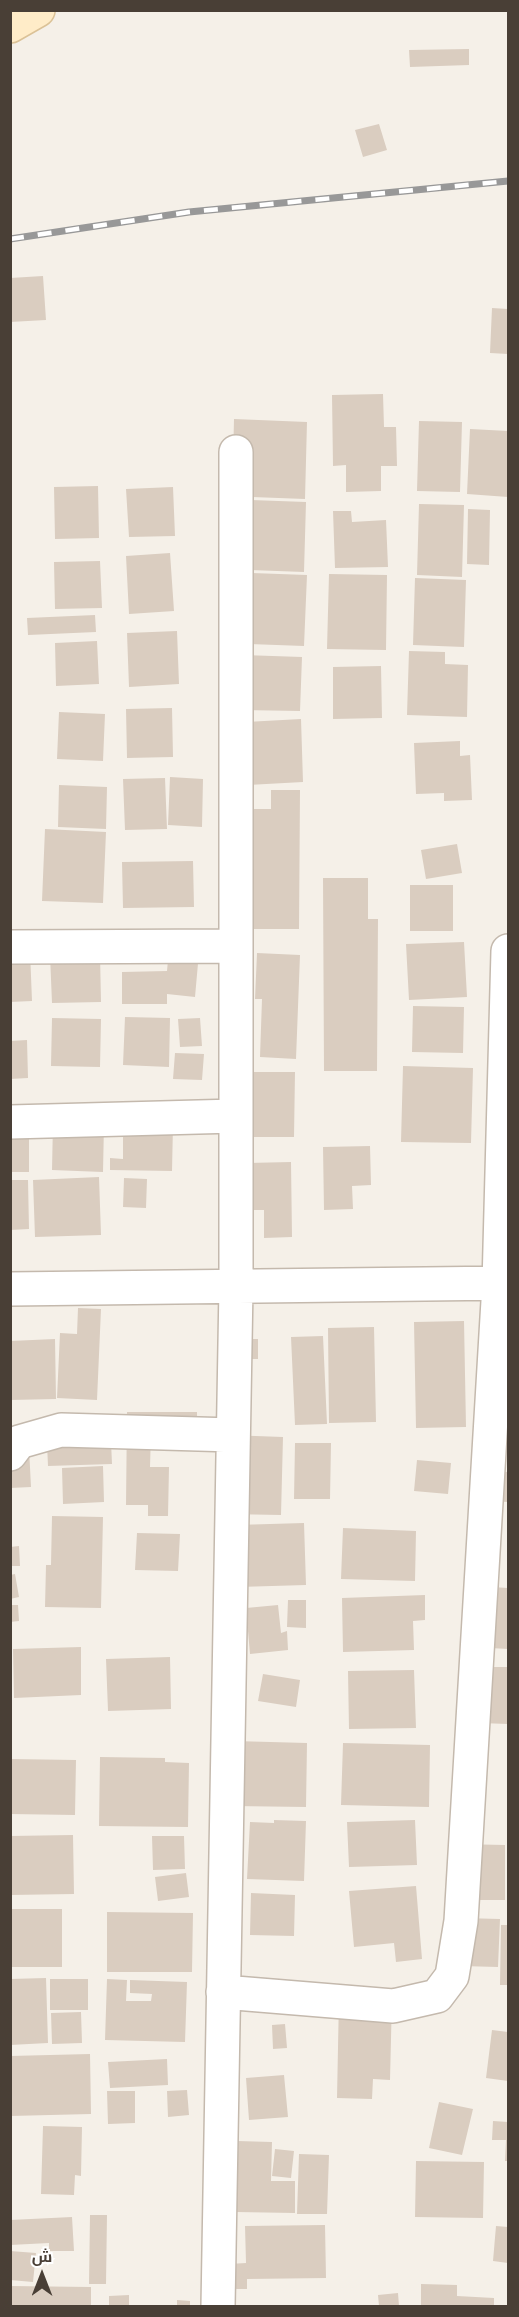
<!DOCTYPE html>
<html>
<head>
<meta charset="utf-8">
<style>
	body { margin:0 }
	#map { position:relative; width:519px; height:2317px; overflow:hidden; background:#f5f0e8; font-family:"Alegreya Sans",Cairo,sans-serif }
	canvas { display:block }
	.frame { position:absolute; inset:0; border:12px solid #493f36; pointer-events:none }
	.north { position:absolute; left:12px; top:2245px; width:60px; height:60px; -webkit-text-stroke:4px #fff; paint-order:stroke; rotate:0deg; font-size:16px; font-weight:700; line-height:24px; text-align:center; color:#493f36 }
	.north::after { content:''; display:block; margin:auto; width:21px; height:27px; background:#493f36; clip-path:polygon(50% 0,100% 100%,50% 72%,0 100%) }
</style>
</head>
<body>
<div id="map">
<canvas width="519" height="2317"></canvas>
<div class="frame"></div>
<div class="north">ش</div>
</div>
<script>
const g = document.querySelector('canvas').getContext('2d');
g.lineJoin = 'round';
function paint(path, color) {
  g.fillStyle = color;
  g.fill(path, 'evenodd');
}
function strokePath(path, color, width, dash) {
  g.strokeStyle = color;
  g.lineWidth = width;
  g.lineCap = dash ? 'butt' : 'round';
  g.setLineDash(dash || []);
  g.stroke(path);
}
const building = new Path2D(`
	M469,49V65L410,67L409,50Z
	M379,124L387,150L363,157L355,130Z
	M43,276L46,320L10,322V278Z
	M492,308L508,309V354L490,353Z
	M383,394L384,427H396L397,466H381V491L346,492V465L333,466L332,395Z
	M234,419L307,422L305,499L252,497L253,462L233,461Z
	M419,421L462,422L460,492L417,491Z
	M470,429L508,431V497L467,494Z
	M98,486L99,538L55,539L54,487Z
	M173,487L175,536L129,537L126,489Z
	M251,500L306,502L304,572L250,570Z
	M419,504L464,505L462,577L417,575Z
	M468,509L490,510L489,565L467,564Z
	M333,511H351L352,522L386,520L388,567L335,568Z
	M170,553L174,611L129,614L126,556Z
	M100,561L102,608L55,609L54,562Z
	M252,573L307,575L304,646L249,644Z
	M329,574L387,575L386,650L327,649Z
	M415,578L466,580L464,647L413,645Z
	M95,615L96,632L28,635L27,618Z
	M177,631L179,684L129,687L127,633Z
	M97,641L99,684L56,686L55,643Z
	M409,651L445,652V664L468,665L467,717L407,715Z
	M243,655L302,657L300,711L241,710Z
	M381,666L382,718L333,719V667Z
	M172,708L173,757L127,758L126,709Z
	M59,712L105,714L103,761L57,759Z
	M301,719L303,782L248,785L246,722Z
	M460,741V756L470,755L472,800L444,801V793L416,794L414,743Z
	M170,777L203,779L202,827L168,825Z
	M165,778L167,829L125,830L123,779Z
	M59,785L107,787L106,829L58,827Z
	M271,790H300L299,929H253L254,809H271Z
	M45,829L106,832L103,903L42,901Z
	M457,844L462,873L426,879L421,850Z
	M193,861L194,907L123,908L122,862Z
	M323,878H368V919H378L377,1071H324Z
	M410,885H453V931H410Z
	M170,938L200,941L195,997L167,994V1004H122V972L167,971Z
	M464,942L467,997L409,1000L406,944Z
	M30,951L32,1001L10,1002V952Z
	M257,953L300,955L296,1059L260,1057L262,999H255Z
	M100,954L101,1002L52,1003L50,955Z
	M413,1006L464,1007L463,1053L412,1052Z
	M125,1017L170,1018L169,1067L123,1065Z
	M52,1018L101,1019L100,1067L51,1066Z
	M200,1018L202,1046L180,1047L178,1019Z
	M27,1040L28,1078L10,1079V1041Z
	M175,1053L204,1054L202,1080L173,1079Z
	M403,1066L473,1068L471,1143L401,1142Z
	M232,1072H295L294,1137H231Z
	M53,1122L104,1124L103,1172L52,1170Z
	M10,1124H29V1172H10Z
	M123,1124L173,1125L172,1171L110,1170V1158L123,1159Z
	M370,1146L371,1185L352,1186L353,1209L324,1210L323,1147Z
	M291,1162L292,1237L264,1238V1210H248L247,1163Z
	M99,1177L101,1235L35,1237L33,1180Z
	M124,1178L147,1179L146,1208L123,1207Z
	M10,1180H28L29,1229L10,1230Z
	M78,1308L101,1309L97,1400L57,1398L60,1333L77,1334Z
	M464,1321L466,1427L416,1428L414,1322Z
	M374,1327L376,1422L329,1423L328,1328Z
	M323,1336L327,1424L295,1425L291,1337Z
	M55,1339L56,1399L10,1400V1341Z
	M242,1339H258V1359H242Z
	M127,1412H197V1433L151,1432L150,1467H169L168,1516H148V1505H126Z
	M110,1419L112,1464L48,1466L46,1421Z
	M228,1435L283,1437L281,1515L227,1514Z
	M295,1443H331L330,1499H294Z
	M29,1448L31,1487L10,1488V1449Z
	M417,1460L451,1463L448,1494L414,1491Z
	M103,1466L104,1502L63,1504L62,1468Z
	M489,1471L508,1472V1502L488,1501Z
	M52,1516L103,1517L101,1608L45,1607L46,1565H51Z
	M304,1523L306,1585L238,1587L236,1525Z
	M343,1528L416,1531L415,1581L341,1579Z
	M137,1533L180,1534L178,1571L135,1570Z
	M19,1546L20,1566H10V1547Z
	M15,1574L19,1597L10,1599V1575Z
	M476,1586L508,1588V1649L472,1647Z
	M425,1595V1620L413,1621L414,1650L343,1652L342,1598Z
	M288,1600H306V1628L287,1627Z
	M10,1605H18L19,1621L10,1622Z
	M278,1605L281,1633L287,1631L288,1650L250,1654L246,1608Z
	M81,1647V1695L14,1698L13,1649Z
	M170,1657L171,1709L108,1711L106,1659Z
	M481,1667H508V1724L480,1723Z
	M414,1670L416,1728L349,1729L348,1671Z
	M263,1674L300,1680L296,1707L258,1701Z
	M234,1741L307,1743L306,1807L233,1806Z
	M343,1743L430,1745L429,1807L341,1805Z
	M100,1757L165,1758V1762L189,1763L188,1827L99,1826Z
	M10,1759L76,1760L75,1815L10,1814Z
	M274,1820L306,1821L304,1881L247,1879L250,1822L274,1823Z
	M415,1820L417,1865L349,1867L347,1822Z
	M73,1835L74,1894L10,1895V1836Z
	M152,1836H184L185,1869L153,1870Z
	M459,1844L505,1845V1900H470Z
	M186,1873L189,1897L158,1901L155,1877Z
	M416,1886L422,1959L396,1962L394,1943L354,1947L349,1891Z
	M251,1893L295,1895L294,1936L250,1935Z
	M10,1909H62V1967H10Z
	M107,1912L193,1913L192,1972H107Z
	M463,1918L500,1919L498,1967L461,1966Z
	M501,1925H508V1985H500Z
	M46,1978L48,2043L10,2045V1979Z
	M50,1979H88V2010H50Z
	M107,1979L127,1980L126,2001H151L152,1994L130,1993V1980L187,1982L185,2042L105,2040Z
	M339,1997H392L390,2080L373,2079L372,2099L337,2098Z
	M81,2012L82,2043L52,2044L51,2013Z
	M285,2024L287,2048L273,2049L272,2025Z
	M492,2030L508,2032V2081L486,2078Z
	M90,2054L91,2114L10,2116V2056Z
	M167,2059L168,2085L110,2088L108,2062Z
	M284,2075L288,2117L249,2120L246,2078Z
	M187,2090L189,2115L168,2117L167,2091Z
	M107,2091H135V2123L108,2124Z
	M439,2102L473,2109L462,2155L429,2148Z
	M493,2121L508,2122V2161H505L506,2140H492Z
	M43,2126L82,2127L81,2176L75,2175L74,2195L41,2194Z
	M237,2141L272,2142L271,2181H295V2213L236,2212Z
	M275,2149L294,2151L291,2178L272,2176Z
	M299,2154L329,2155L327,2214H297Z
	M416,2161L484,2162L483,2218L415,2217Z
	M90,2215H107L106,2284H89Z
	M72,2217L74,2251H49V2243L10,2245V2220Z
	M325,2225L326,2278L247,2279V2289H230L229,2264L246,2263L245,2226Z
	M496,2226L508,2227V2263L493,2261Z
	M10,2251L36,2253L33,2282L10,2280Z
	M421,2284L457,2285V2296L494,2298V2306H421Z
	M10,2286L91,2287V2306H10Z
	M398,2293L399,2306H379L378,2295Z
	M129,2295V2306H109V2296Z
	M177,2300L190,2301V2306H177Z`);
const minor = new Path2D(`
	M10,947L236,946
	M10,1122L236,1116
	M10,1289L508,1283
	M10,1454L19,1442L61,1430L233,1435
	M223,1992L393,2006L437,1996L452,1976L461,1921L499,1284L508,951
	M218,2306L236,1287V452`);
const secondary = new Path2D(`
	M10,26L38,10`);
const rail = new Path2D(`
	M10,239L189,212L508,181`);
paint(building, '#dacdc0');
strokePath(minor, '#c4b9ad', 36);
strokePath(secondary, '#dbc297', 36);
strokePath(minor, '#fff', 33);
strokePath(secondary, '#ffecc8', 33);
strokePath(rail, '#989898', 7);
strokePath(rail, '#fff', 4.5, [14]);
</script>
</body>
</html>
